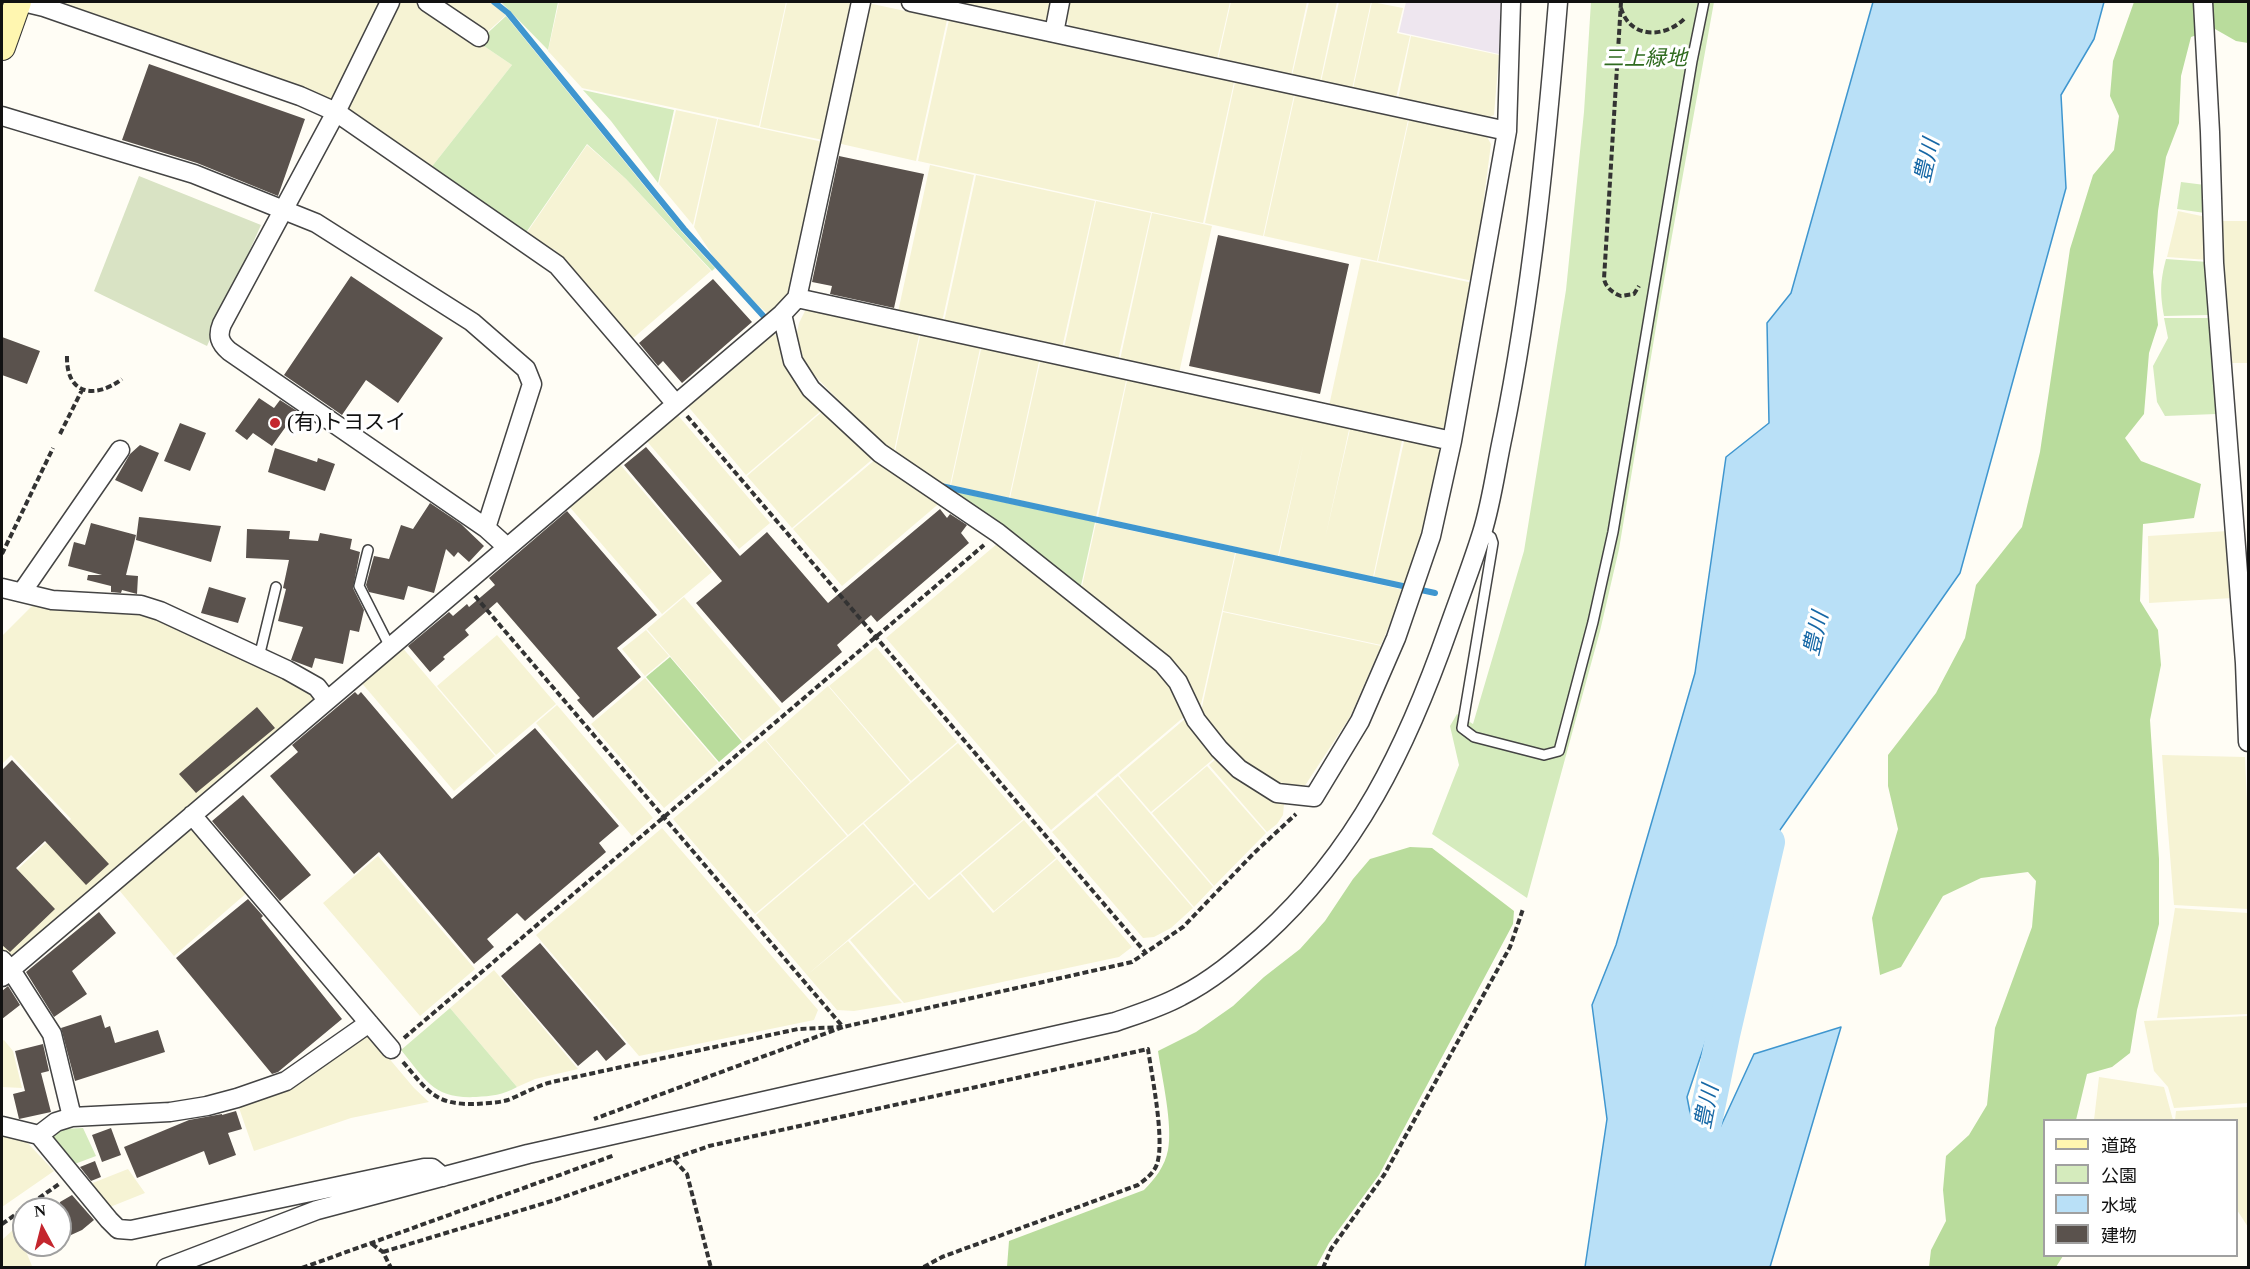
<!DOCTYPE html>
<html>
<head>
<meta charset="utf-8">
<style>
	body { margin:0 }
	#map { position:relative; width:2250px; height:1269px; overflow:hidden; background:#fffdf5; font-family:"Times New Roman","Noto Sans JP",serif }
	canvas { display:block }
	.frame { position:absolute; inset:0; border:3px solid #111; pointer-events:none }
	.legend { position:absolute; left:2043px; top:1119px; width:195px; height:138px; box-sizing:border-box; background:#fff; border:2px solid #a0a0a0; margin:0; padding:8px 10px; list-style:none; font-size:18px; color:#111 }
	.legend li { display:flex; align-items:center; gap:12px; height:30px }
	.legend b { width:30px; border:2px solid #a0a0a0 }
	.north { position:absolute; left:12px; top:1197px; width:60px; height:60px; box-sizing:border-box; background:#fff; border:2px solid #a0a0a0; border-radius:50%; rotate:353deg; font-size:16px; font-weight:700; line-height:24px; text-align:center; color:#111 }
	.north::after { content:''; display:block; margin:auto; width:21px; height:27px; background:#c4262e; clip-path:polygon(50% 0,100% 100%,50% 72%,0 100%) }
</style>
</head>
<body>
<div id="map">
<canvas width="2250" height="1269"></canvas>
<div class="frame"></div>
<ul class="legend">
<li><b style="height:8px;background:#fff6b0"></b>道路</li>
<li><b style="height:16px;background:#d5ebbd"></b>公園</li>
<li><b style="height:16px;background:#b9e0f7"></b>水域</li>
<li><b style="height:16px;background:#5a524d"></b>建物</li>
</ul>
<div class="north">N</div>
</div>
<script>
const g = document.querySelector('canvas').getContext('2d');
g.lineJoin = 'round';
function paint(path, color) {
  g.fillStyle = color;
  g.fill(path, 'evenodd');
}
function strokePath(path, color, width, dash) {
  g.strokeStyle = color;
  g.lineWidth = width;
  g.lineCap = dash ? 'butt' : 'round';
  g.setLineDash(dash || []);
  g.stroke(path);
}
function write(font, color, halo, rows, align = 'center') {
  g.font = font + ' "Times New Roman","Noto Sans JP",serif';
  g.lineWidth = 6;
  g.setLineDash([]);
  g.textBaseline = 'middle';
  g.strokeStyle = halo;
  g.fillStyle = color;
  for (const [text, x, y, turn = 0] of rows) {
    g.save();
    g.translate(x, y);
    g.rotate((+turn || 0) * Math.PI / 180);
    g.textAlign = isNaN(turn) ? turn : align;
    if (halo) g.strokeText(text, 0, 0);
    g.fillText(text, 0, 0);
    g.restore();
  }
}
const industrial = new Path2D(`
	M1406,2H1501L1499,54L1399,32Z`);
const farmland = new Path2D(`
	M51,2H384L334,104Z
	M397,2H419L512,65L430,169L344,109Z
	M438,2H490L506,15L485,34Z
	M559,2H786L759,126L582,88L548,51Z
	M787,2H854L823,140L760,127Z
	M945,2H1052L1048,24Z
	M1070,2H1230L1217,59L1070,28L1066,18Z
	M1231,2H1307L1291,76L1218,60Z
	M1309,2H1337L1320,82L1292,76Z
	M1339,2H1371L1352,89L1321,82Z
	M1372,2L1403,8L1397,33L1410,36L1396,98L1353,89Z
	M868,3L947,20L916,161L837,143Z
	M949,20L1234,82L1203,223L918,161Z
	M1411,36L1499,55L1494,115L1487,118L1398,99Z
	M1235,82L1294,95L1263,236L1205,223Z
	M1295,95L1408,120L1377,261L1264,236Z
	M676,110L717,119L693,225L659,184Z
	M718,119L823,142L791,289L769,315L728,279L694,227Z
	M1409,120L1487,137L1491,144L1473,281L1378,261Z
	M587,145L626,179L711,271L631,340L554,249L551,252L526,234Z
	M930,165L974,175L942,322L898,312Z
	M976,175L1095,201L1062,348L944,322Z
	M1096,201L1151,213L1118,360L1064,348Z
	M2178,211L2206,217L2208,260L2167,257Z
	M1152,213L1212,226L1179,373L1120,360Z
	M2219,221H2248V363H2228Z
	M1361,259L1473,283L1448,425L1441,430L1329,406Z
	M807,307L920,331L894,451L868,430L812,373L805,362L796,337L799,323Z
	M921,332L981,344L950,485L942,483L895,452Z
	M772,334L777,335L780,342V349L790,375L801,390L822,410L746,475L686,404L768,335Z
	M982,345L1040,357L1009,498L951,485Z
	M1041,358L1127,376L1096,517L1010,498Z
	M1128,376L1350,425L1325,539L1351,425L1403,436L1373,577L1279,556L1304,442L1278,556L1098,517Z
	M823,411L875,457L792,528L747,476Z
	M676,413L770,523L739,549L645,439Z
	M1405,437L1437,443L1442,452L1424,536L1407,584L1374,577Z
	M877,458L942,501L842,586L793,529Z
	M618,462L712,572L662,614L568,505Z
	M1096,523L1235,553L1199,713L1081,591Z
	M2228,531L2233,598L2149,603L2148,536Z
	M998,543L1152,666L1168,682L1185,716L1051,830L886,638Z
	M1236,553L1404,590L1381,645L1223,611Z
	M684,597L781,709L743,741L647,629Z
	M32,606L137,613L155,619L284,679L312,693L314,700L10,959L2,951V884L71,819L11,755L2,764V636Z
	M1223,612L1381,646L1350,717L1304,787L1293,792L1244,764L1200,716Z
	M646,630L669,656L645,676L622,649Z
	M497,635L556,704L496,755L437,686Z
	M401,646L495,756L454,791L360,681Z
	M876,647L957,742L911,781L829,686Z
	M645,678L718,763L664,808L591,724Z
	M828,686L910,782L848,835L766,740Z
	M557,705L653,818L632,836L536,723Z
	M1186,718L1218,755L1151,812L1119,775Z
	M765,740L847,836L755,914L673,819Z
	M958,743L1023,819L929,898L864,823Z
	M2162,755L2245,757L2248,824V909L2174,905Z
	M1219,756L1284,804L1283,815L1277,824L1267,832L1209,765Z
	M1207,766L1266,833L1214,886L1152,813Z
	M1118,776L1213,887L1194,907L1097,794Z
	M1096,795L1193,908L1171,928L1154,937L1143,938L1052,832Z
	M1024,820L1056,858L994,911L961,873Z
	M863,824L914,883L807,975L756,915Z
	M662,828L818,1010L814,1020L639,1056L536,935Z
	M187,830L194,831L249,891L174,956L119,890Z
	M378,856L475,969L420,1016L323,903Z
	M1057,859L1132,947L1119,957L904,1003L850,940L915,884L929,900L960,874L993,913Z
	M2175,908L2248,913V1014L2157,1018Z
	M848,941L894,995L902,1003L854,1011L837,1010L807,975Z
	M494,970L578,1069L535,1079L517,1087L450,1008Z
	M2248,1016V1103L2174,1108L2168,1087L2154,1071L2144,1021Z
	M362,1037H371L414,1088L429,1102L351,1118L254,1151L238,1105Z
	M4,1040L13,1051L22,1088L2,1087V1041Z
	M2099,1077L2164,1087L2173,1120H2094Z
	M2248,1107V1227L2237,1210L2236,1120H2175L2176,1111Z
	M2,1134L23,1138L54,1171L2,1207Z
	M128,1169L145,1193L110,1207L90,1184Z
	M16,1227L32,1266L28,1267H2V1240Z`);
const green = new Path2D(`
	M501,2H558L548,50Z
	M1591,2H1714L1661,297L1619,549L1600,631L1527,898L1432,834L1459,765L1450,726L1457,714L1473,724L1524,551L1566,290L1584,112Z
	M506,16L681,231L715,268L712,271L626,179L587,144L525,234L430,169L512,65L478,42Z
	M583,90L674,110L658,183L611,121Z
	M2181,182L2205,185V213L2177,209Z
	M2166,259L2208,262L2210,315L2164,316C2160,293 2160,282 2166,259Z
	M2164,318H2211L2216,414L2165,416L2157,402L2153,366L2168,338Z
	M942,489L1095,522L1080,590Z
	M450,1008L517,1087C503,1095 491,1096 476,1097C433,1099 426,1080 401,1050Z
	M83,1128L96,1156L72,1165L53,1140L55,1133L62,1129Z`);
const forest = new Path2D(`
	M2134,2H2248V43L2236,41L2215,29L2191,37L2181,76L2179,123L2166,157L2158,211L2153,272L2158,325L2149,353L2144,414L2125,438L2141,461L2201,484L2194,518L2143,524L2140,601L2158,630L2161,665L2150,720L2159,859V924L2137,1010L2130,1053L2112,1067L2087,1074L2076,1120H2044V1256H2063L2056,1267H1929L1931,1250L1946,1221L1943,1190L1946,1156L1969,1135L1987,1105L1995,1028L2032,927L2036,881L2028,872L1981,878L1943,896L1901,967L1880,975L1872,918L1898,829L1888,786V755L1936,693L1965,638L1976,585L2022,527L2040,452L2070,249L2093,175L2114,150L2119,116L2110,96L2113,61Z
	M670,657L742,742L719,762L646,677Z
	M1410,847L1432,848L1514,911L1513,924L1379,1175L1329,1243L1316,1267H1007L1009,1241L1144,1190C1155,1179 1165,1166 1168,1150C1173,1125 1162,1078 1158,1051L1196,1032L1233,1006L1264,977L1300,949L1325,921L1353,879L1370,859Z`);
const cemetery = new Path2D(`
	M139,176L261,225L207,346L94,291Z`);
const water = new Path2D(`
	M1873,2H2104L2094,39L2061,95L2066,188L1960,573L1773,840L1687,1097L1701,1169L1754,1054L1841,1027L1770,1267H1585L1607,1119L1592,1005L1616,945L1695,673L1726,457L1769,423L1767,323L1791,293Z`);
const stream = new Path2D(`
	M494,2L508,13L684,229L768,321
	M941,486L1435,593`);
const river = new Path2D(`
	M1675,1268L1723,1035L1768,842`);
const building = new Path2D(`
	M149,64L305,119L278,196L197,163L122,140Z
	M839,156L924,174L894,308L830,294L832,286L812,282Z
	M1218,235L1349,264L1320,394L1189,366Z
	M351,276L443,338L398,403L366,380L342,415L284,375Z
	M713,279L752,322L682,383L663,361L658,366L639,343Z
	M2,337L40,351L27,384L2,375Z
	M259,398L274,408L280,400L297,411L272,446L253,433L247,440L235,431Z
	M180,423L206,433L190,471L164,461Z
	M140,445L159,453L142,492L115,480L130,454Z
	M646,447L740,556L767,532L828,603L940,509L947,518L950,514L967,525L961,533L969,543L877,622L871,615L837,645L842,652L782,703L696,603L722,581L624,465Z
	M275,448L317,462L318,458L335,464L325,491L268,472Z
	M430,503L461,524L484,546L469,562L458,552L454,557L446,549L434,593L408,586L404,600L369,592L366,585L374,556L389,559L401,525L413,529Z
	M567,511L657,615L617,648L641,677L593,718L577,700L580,698L497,602L465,630L469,635L443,657L445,659L430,672L408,646L449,612L453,616L467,604L469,607L495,585L489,578Z
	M139,517L221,526L211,562L136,540Z
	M91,523L136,535L126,575L138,576L137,594L122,590L121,593L111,592V586L87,580L88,575H102L68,566L74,542L85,545Z
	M247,529L290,531L289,539L318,541L320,533L352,539L350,549L360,552L353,588L364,610L359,632L350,630L343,664L315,658L312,668L291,660L303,627L278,621L286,589L283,588L289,560L246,558Z
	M209,587L246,598L238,623L201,613Z
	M355,692L358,695L361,692L452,799L535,728L619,826L599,843L606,852L525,921L517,913L487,939L494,947L474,964L379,852L354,874L270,776L298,752L292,745Z
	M257,707L275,728L196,793L179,774Z
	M12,760L109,864L86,885L45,841L16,868L55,909L10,952L2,945V770Z
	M243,795L311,875L280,901L212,821Z
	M248,899L263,916L261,918L342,1019L278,1072L272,1074L176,958Z
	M99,912L116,933L72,971L87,994L54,1017L26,972Z
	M540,943L626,1044L606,1061L597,1050L578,1066L501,976Z
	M8,986L20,1005L2,1019V991Z
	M101,1015L105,1028L110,1026L115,1043L158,1030L165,1052L75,1081L61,1028Z
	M43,1044L49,1071L41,1073L51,1112L19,1119L13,1094L25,1091L15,1051Z
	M236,1111L242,1129L228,1133L236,1155L209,1165L204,1151L137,1178L124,1147L189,1120L222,1114V1115Z
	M111,1128L121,1155L102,1162L92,1135Z
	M95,1161L101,1177L91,1181L80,1167Z
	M72,1195L94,1220L82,1230L60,1240V1202Z`);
const path = new Path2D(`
	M1621,2L1604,279C1606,288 1613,293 1621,296L1634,294L1639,286
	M1621,8C1630,40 1667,38 1686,17
	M67,356C66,394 94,400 122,379
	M687,416L1145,952
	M60,434L82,390
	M2,554L53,448
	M475,596L843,1027L594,1119
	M404,1038L984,545
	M403,1062C428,1091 434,1105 476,1104C486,1103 498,1103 508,1100C523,1094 536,1086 552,1082L798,1029L843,1027L1132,962L1183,927L1254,853L1296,814
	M674,1160L687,1174L711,1268
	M2,1224L59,1184
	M372,1244L383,1252L391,1268
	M383,1252L555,1200L709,1146L1148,1049C1152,1077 1165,1140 1157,1164C1154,1173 1146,1179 1138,1185L942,1257L922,1268
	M302,1268L615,1155
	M1323,1268L1331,1249L1384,1175L1510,947L1523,909`);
const service = new Path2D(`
	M1483,531L1491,537L1493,543L1462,728L1474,737L1544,755L1559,751L1593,622L1613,532L1692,61L1704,2
	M368,550L359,586L390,647
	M259,657L276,587`);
const minor = new Path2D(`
	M23,2L44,7L300,96L336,112L557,265L676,404
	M390,2L336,112L222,324C217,336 220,343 229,351L486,528L507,547
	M427,2L479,37
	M911,2L1507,131
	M2203,2L2210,132L2214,263L2245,663L2248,742
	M1054,33L1060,2
	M2,116L194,174L316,223L472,322L526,369L532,384L486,528
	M797,298L1452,441
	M782,314L793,361L811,389L880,453L998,533L1163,664L1178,682L1196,720L1219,749L1239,769L1277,793L1314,797L1360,721L1396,638L1431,536L1452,441L1507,131L1511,2
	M2,588L52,600L141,605L160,611L287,670L317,687L327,700
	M22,592L120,450
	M192,815L391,1049
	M2,960L11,970L52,1034L72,1117
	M2,977L782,314L797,298L861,2
	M2,1126L39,1135L109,1220L118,1229L131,1230L424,1168H432L443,1177
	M39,1135L56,1122L72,1117L170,1112L207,1106L237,1098L286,1081L369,1023
	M166,1268L317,1210L528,1154L1115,1022C1138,1014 1161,1007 1181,996C1211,981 1237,959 1262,937C1357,851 1407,747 1449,627C1460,596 1472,565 1482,533C1492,501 1496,467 1503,435C1532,292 1546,147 1558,2`);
const secondary = new Path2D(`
	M2,47L18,2`);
const markers = [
	[275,423,6,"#c4262e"]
];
const parkNames = [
	["三上緑地",1645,59]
];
const poiNames = [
	["(有)トヨスイ",287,423]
];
const waterNames = [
	["豊川",1928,161,-77],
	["豊川",1817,634,-77],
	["豊川",1708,1107,-79]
];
paint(industrial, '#eee6ef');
paint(farmland, '#f6f3d4');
paint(green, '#d5ebbd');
paint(forest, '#b9dc9c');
paint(cemetery, '#d9e3c4');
paint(water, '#b9e0f7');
strokePath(water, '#3f96cf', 1.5);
strokePath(stream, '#3f96cf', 6);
strokePath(river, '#b9e0f7', 34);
paint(building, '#5a524d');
strokePath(service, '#444', 12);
strokePath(minor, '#444', 21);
strokePath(secondary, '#333', 28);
strokePath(path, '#333', 4, [6, 3]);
strokePath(service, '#fff', 9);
strokePath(minor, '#fff', 18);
strokePath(secondary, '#fff6b0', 26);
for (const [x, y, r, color] of markers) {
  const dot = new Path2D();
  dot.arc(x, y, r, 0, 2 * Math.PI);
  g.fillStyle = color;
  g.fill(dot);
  strokePath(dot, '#fff', 2);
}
write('italic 21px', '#2f6b1f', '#fff', parkNames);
write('21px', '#111', '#fff', poiNames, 'left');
write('italic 22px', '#1768a6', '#fff', waterNames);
</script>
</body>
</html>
